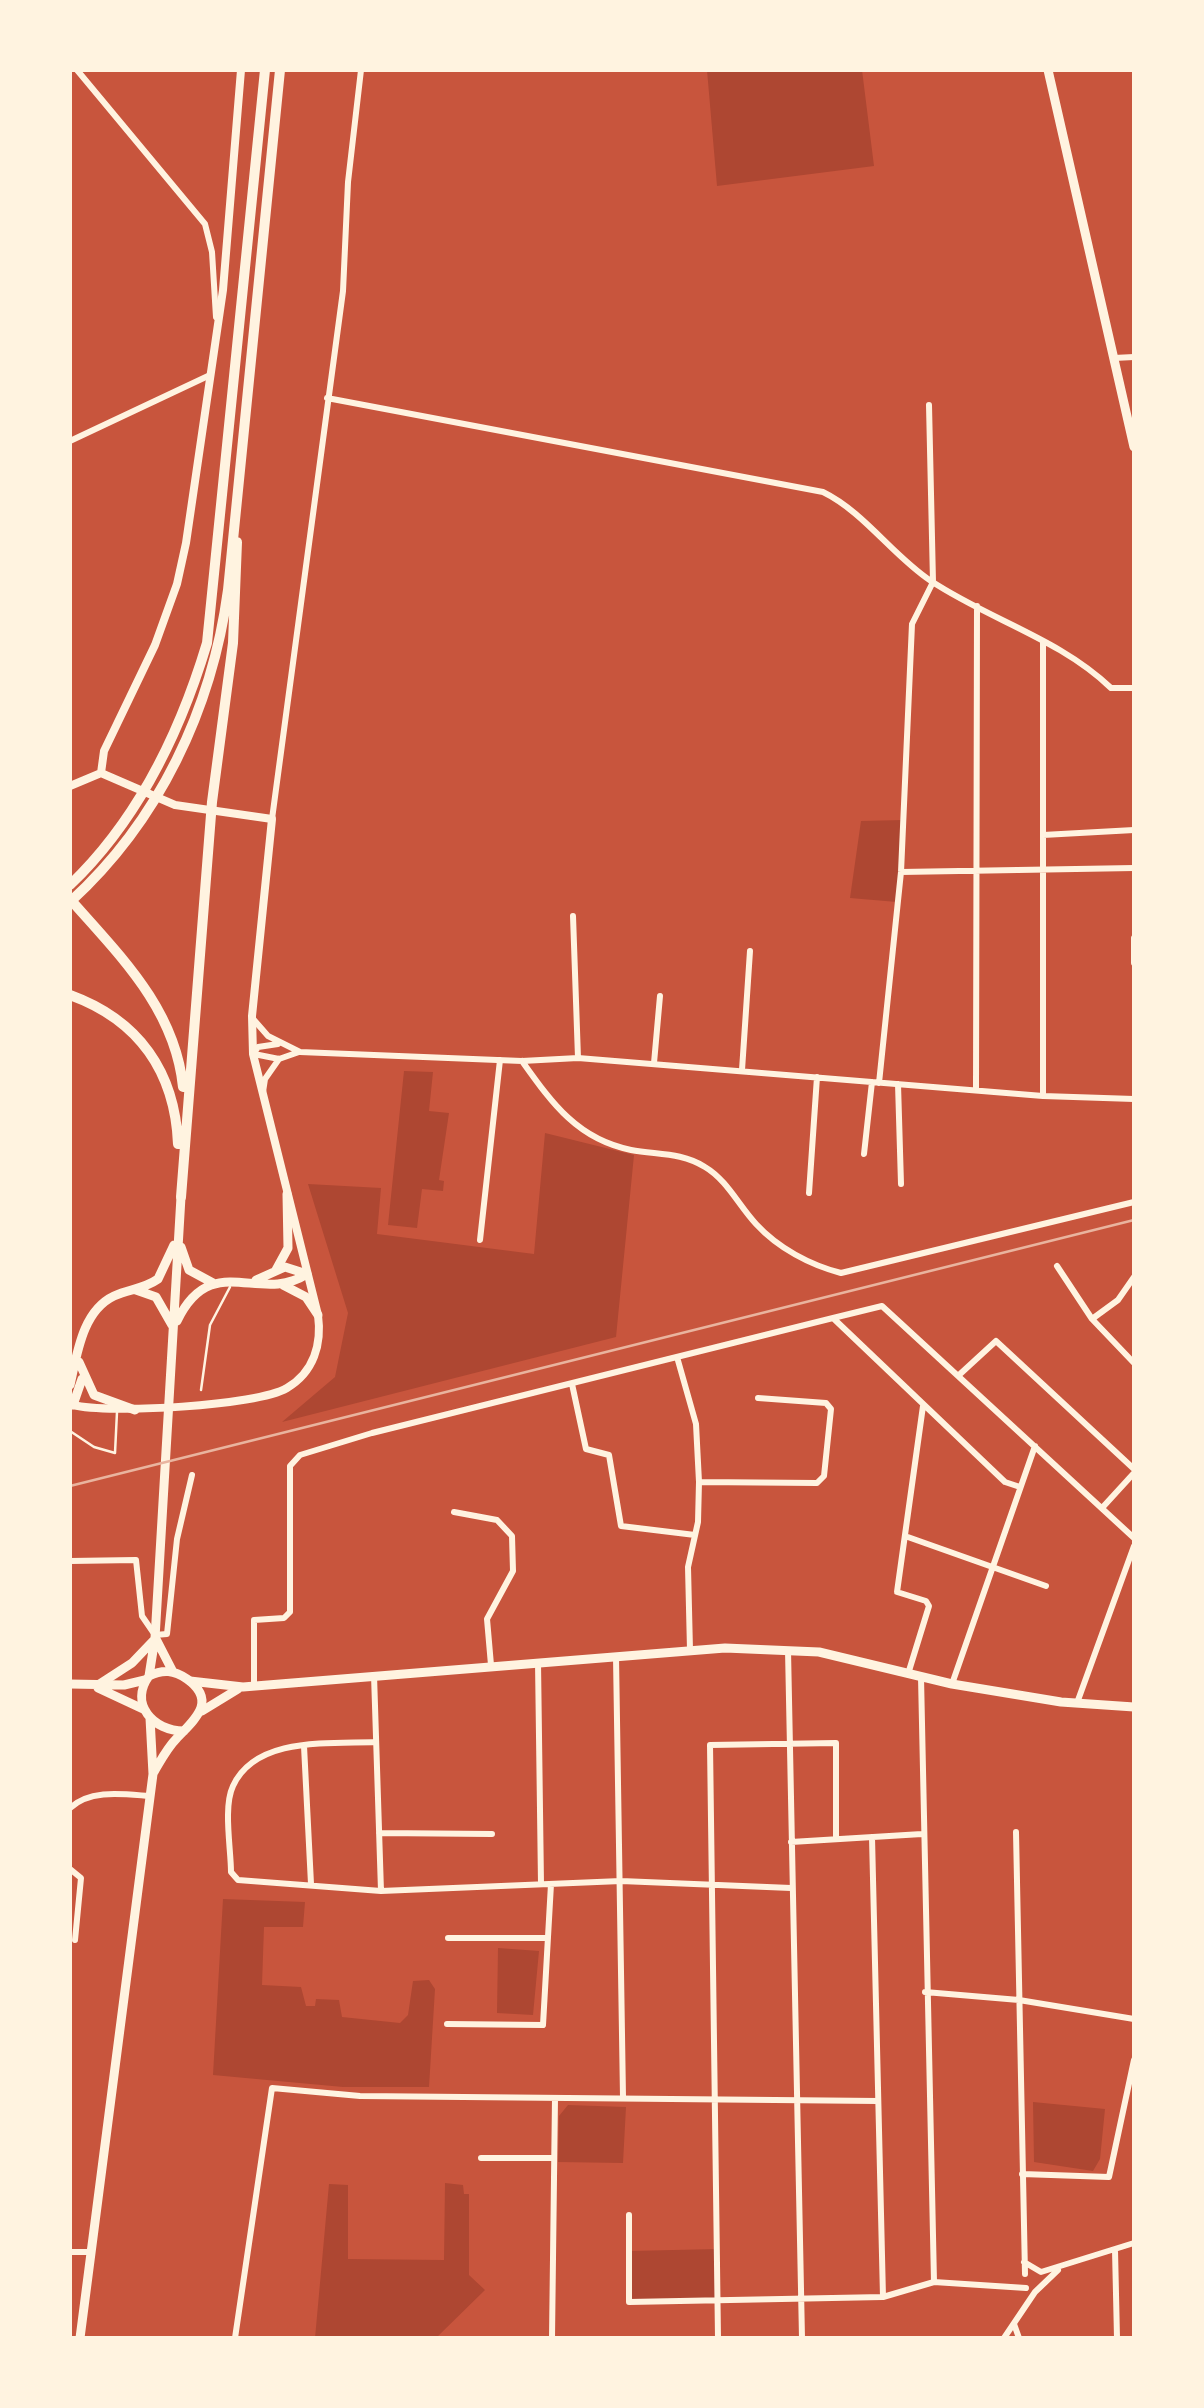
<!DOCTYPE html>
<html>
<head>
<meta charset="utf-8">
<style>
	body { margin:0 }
	#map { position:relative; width:1204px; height:2408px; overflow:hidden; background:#c8553d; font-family:Manrope,sans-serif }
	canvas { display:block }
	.frame { position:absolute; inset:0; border:72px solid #fff3e0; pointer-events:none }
</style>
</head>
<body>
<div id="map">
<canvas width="1204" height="2408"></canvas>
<div class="frame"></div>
</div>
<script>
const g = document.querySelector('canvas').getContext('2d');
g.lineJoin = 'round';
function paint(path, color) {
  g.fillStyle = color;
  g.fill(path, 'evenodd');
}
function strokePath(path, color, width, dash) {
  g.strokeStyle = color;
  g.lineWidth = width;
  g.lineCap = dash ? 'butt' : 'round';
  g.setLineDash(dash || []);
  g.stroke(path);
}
const green = new Path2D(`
	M707,70H862L874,166L717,186Z
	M903,820L897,902L850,898L861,821Z
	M404,1071L433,1072L429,1111L449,1113L439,1180L444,1181L443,1191L422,1189L417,1228L388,1225Z
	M545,1133L634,1155L616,1337L282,1422L335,1377L348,1313L308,1184L381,1188L377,1234L534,1254Z
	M223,1899L305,1902L303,1927H264L262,1985L301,1987L306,2006H315L316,1999L339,2000L342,2017L400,2023L408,2015L413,1981L429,1980L435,1989L429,2087H343L213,2075Z
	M498,1948L539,1951L533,2015L497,2013Z
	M1033,2102L1105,2109L1100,2159L1093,2171L1034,2162Z
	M568,2105L626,2107L623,2163L558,2162L559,2116Z
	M445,2183L463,2185L464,2194H469V2275L485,2290L436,2338H315L329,2184L348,2185V2259L444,2260Z
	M717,2249L718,2300L629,2302V2251Z`);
const service = new Path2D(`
	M201,1390L210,1325L230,1287
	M70,1431L94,1447L115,1453L117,1412`);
const minor = new Path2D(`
	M77,70L205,224L212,252L216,317
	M1114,358L1134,357
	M327,398L823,492C864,512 893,556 931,581C990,620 1060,639 1111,688H1134
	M70,441L208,376
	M272,819L343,291L348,182L361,70
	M1043,835L1134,830
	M901,872L1134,868
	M573,916L578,1058
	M1134,938V963
	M254,1020L268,1036L300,1052L522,1061L578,1058L1043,1096L1134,1099
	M254,1053L258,1047L278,1044
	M254,1054L279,1059L299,1052
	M522,1061C552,1103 577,1139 631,1150C657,1155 681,1152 705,1167C727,1180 739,1206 756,1224C778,1248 810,1265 841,1273L1134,1202
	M654,1063L660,996
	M742,1070L750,951
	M879,1083L901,872L912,624L933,582L929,405
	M898,1084L901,1184
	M976,1089L977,606
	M263,1092L265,1079L279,1059
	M1043,1096V641
	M864,1154L872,1082
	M809,1193L817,1077
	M480,1240L500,1060
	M1057,1266L1092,1319L1134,1363
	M833,1318L882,1306L1134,1538
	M1092,1319L1118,1300L1134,1277
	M677,1357L696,1424L699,1482L698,1522L688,1567L690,1650
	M959,1375L996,1341L1134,1469
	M572,1384L586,1449L609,1455L621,1526L695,1535
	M699,1482L817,1483L824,1476L831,1409L826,1403L758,1398
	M1102,1508L1134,1473
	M454,1512L497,1520L512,1536L513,1571L487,1619L491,1665
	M905,1536L1046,1586
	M70,1561L136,1560L142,1616L155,1635L167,1634L177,1539L192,1475
	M788,1650L802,2338
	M616,1657L623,2097
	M538,1662L541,1884
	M908,1674L929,1606L926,1601L897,1592L923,1406
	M374,1675L381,1891
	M921,1677L934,2282
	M952,1684L1035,1446
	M254,1685V1620L284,1618L290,1612V1466L300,1455L372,1433L833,1318L1005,1482L1020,1487
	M1077,1703L1134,1546
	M376,1742C331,1744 256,1736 233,1786C223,1807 231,1849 231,1872L238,1880L381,1891L621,1881L791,1888
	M304,1746L311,1884
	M70,1808C90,1789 123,1794 149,1796
	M1016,1832L1025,2274
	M379,1833L492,1834
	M872,1837L883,2297
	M791,1842L922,1834
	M70,1869L81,1878L75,1940
	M448,1938H546
	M925,1992L1019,2000L1134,2019
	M447,2024L543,2025L551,1884
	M481,2158H554
	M1022,2174L1109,2177L1134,2060
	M629,2215V2302L883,2297L934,2282L1026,2288
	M1115,2250L1117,2338
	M70,2252H90
	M1024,2262L1041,2272L1134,2243
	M1014,2324L1019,2338
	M235,2338L272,2088L360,2096L878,2101
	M552,2338L555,2098
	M718,2338L710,1745L836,1743V1839
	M1004,2338L1035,2292L1058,2270`);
const tertiary = new Path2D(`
	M101,773L104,751L155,645L177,584L186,543L223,290L241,70
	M70,786L101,773
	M73,1405C109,1414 257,1406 287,1388C314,1372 322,1344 318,1315L253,1054L252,1016L272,819L175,805L101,773`);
const secondary = new Path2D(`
	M1048,70L1134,447
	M190,1681L243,1687L725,1648L819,1652L952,1684L1061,1702L1134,1707
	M70,1684L124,1685L145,1680
	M98,1688L143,1709
	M202,1711L238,1689`);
const primary = new Path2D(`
	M181,1247L189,1270L213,1283
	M276,1270L288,1248L287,1194
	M256,1280L285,1267L307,1274
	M283,1285L306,1297L318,1315
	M136,1290L156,1297L172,1325
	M177,1321C212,1249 259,1305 307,1274
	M79,1362L94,1395L135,1410
	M70,1385C77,1355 82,1311 114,1296C129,1289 144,1289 158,1279L174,1245
	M73,1405L82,1379
	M156,1639L173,1672
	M149,1676L155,1638L181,1197
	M98,1685L132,1663L154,1640
	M154,1772C161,1760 167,1748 177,1738C194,1720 218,1701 187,1679C174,1670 163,1669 149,1676C129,1704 153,1731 184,1731
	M80,2338L153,1774L150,1718`);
const trunk = new Path2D(`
	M70,885C139,819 180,733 207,643L265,70
	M70,899C119,955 175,1008 183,1087
	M70,902C159,821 212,709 228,590L280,70
	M70,995C139,1020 175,1072 178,1144
	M181,1197L212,802L233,643L237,542`);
const rail = new Path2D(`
	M70,1486L1134,1220`);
paint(green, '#ae4732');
strokePath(service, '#fff3e0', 2.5);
strokePath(minor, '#fff3e0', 6);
strokePath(tertiary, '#fff3e0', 8);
strokePath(secondary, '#fff3e0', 9);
strokePath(primary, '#fff3e0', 9);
strokePath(trunk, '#fff3e0', 10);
strokePath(rail, '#e9b49f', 2.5);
</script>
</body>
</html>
